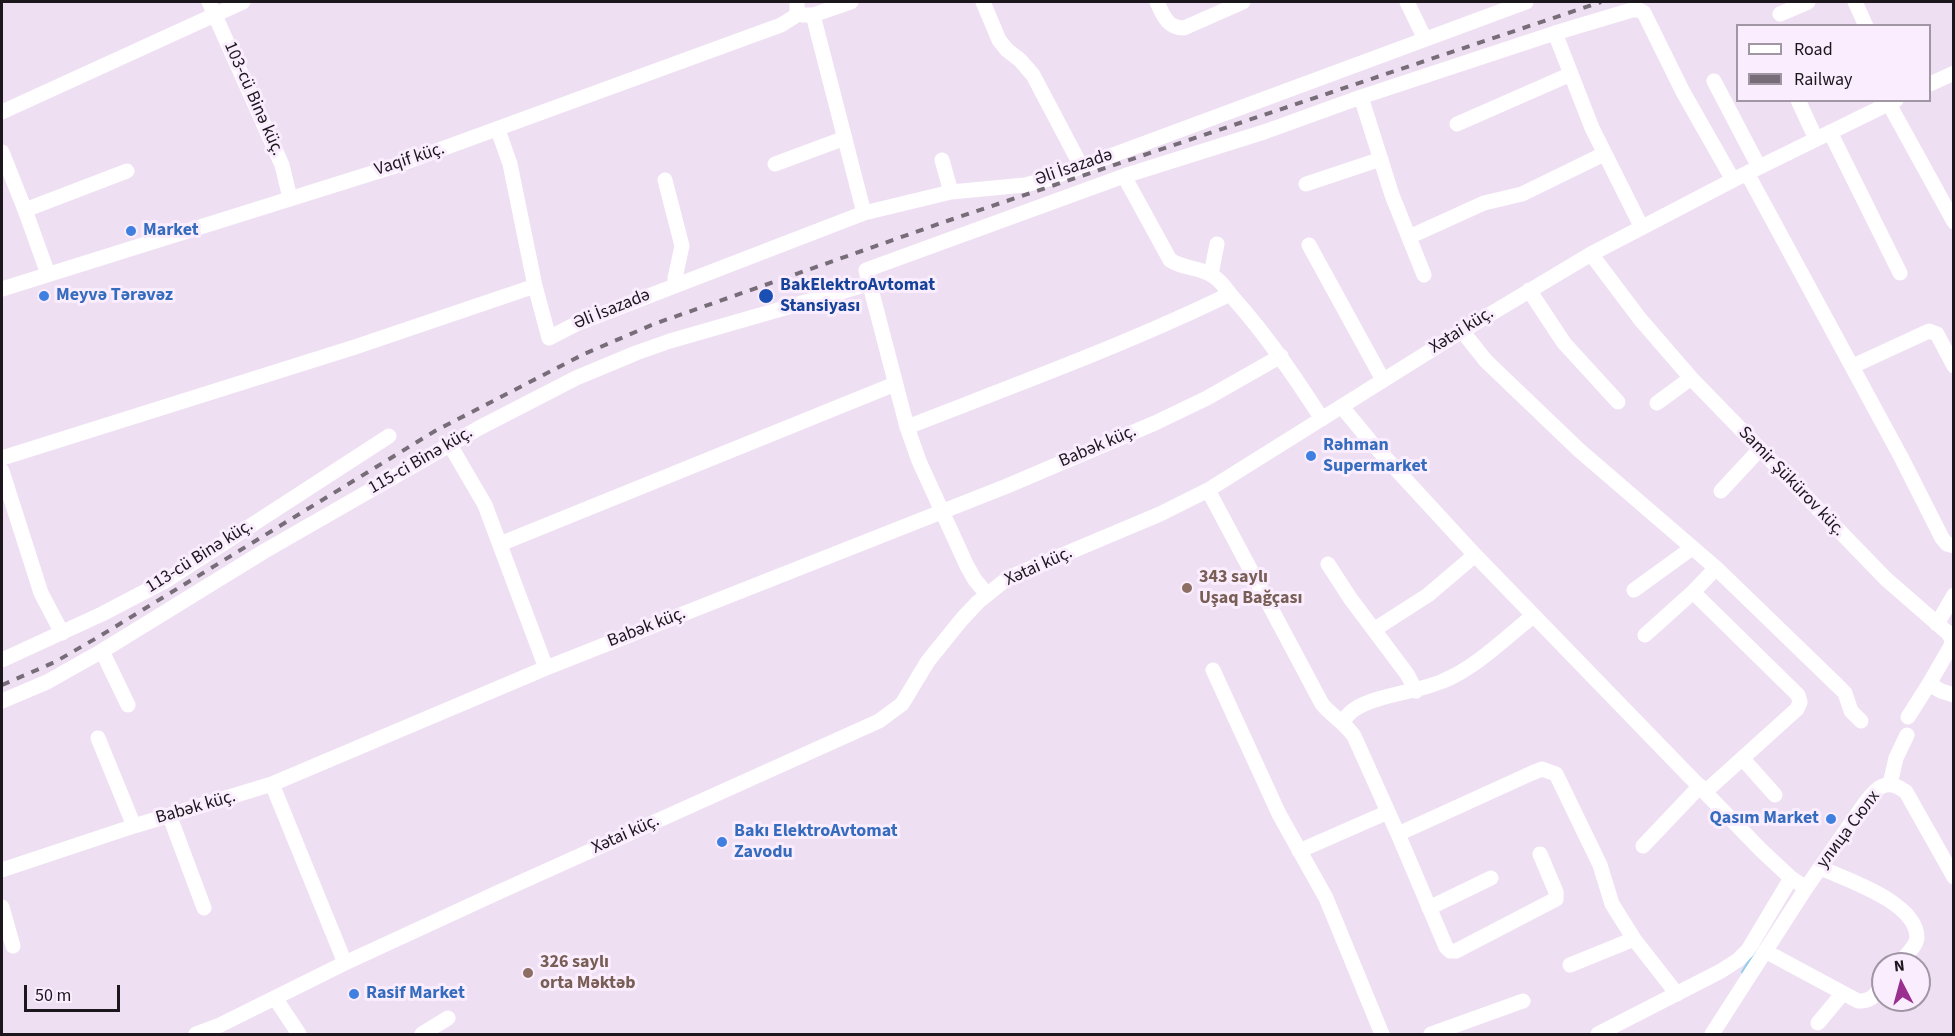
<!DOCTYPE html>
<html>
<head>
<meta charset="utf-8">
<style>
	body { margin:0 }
	#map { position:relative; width:1955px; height:1036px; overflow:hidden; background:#efdff3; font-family:"Source Sans 3",sans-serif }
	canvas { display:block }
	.frame { position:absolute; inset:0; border:3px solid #1c161d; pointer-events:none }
	.legend { position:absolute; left:1736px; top:24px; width:195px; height:78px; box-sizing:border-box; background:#faedfe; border:2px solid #a197a4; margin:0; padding:8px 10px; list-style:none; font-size:18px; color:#1c161d }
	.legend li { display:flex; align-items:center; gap:12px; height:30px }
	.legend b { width:30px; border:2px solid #a197a4 }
	.north { position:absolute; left:1871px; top:952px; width:60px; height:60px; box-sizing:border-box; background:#faedfe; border:2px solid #a197a4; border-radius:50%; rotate:354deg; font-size:16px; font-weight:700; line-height:24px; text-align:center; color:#1c161d }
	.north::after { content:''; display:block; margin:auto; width:21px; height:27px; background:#9a2f90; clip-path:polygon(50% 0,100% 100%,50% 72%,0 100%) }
	.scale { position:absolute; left:24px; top:985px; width:96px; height:27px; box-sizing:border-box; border:3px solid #1c161d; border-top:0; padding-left:8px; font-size:18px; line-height:21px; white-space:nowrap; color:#1c161d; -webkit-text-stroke:4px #faedfe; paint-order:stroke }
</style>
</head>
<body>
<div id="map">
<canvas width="1955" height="1036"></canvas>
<div class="frame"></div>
<ul class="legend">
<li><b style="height:8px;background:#fff"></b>Road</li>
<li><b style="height:8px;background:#776d79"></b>Railway</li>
</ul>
<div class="north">N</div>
<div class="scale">50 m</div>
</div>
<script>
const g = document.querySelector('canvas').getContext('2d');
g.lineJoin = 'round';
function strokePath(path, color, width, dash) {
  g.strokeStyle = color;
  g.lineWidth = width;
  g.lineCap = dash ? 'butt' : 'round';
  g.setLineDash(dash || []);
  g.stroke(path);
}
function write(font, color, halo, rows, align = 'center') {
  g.font = font + ' "Source Sans 3",sans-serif';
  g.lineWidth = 6;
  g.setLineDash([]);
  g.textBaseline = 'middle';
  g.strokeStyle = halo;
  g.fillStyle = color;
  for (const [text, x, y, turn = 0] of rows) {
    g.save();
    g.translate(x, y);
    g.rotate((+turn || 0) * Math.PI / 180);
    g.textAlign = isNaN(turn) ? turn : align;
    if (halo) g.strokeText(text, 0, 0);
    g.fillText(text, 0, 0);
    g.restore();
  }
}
const stream = new Path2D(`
	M1743,972L1755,953`);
const minor = new Path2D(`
	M209,2L282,165L290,198
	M983,2L999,40L1007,50L1020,60L1033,75L1081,166
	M1157,2C1163,15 1167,28 1184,28L1243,2
	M1407,2L1425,39
	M1855,2L1866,26
	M1780,14L1808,2
	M803,15H813L851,2
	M813,15L864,213
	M1555,33L1592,128L1641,226
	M1714,81L1759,167
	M1930,84L1954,73
	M1361,97L1392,195L1424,275
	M1798,100L1816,139
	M1889,104L1954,222
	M2,112L243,2
	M1457,124L1571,74
	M498,130L510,164L535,286L549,338L576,324L864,213L951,192L1025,185L1048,179L1526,2
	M1830,132L1900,273
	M2,152L25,210L48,274
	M942,160L951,192
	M775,164L845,138
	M1747,173L1901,457L1942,538L1947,544L1954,546
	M1124,176L1170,260C1183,269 1201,267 1213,276C1222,281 1228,292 1235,300C1268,337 1295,377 1322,419
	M665,180L682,246L675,278L677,284
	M1306,184L1381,159
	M25,210L127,171
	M1409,237L1484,203L1522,194L1604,154
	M1309,245L1383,380
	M1591,254L1640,319L1691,378L1886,579L1948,633L1952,639L1951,646L1929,684L1941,691L1954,695
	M1211,274L1217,244
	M2,289L395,166L781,25L797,15V2
	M1529,290L1564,343L1618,402
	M1462,331L1486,361L1579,450L1716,568L1838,686L1845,693L1851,711L1861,721
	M1853,366L1929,331L1937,334L1954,366
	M1657,403L1691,378
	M1342,407L1371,442L1475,555L1761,850L1791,878L1806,888
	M907,427C1015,385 1125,345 1230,294
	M450,445L485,505L546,668
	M2,458L355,347L535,286
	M2,471L41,593L62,633
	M1208,490L1322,704C1332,716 1345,723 1354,736L1398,834L1446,947L1450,951H1456L1556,899V892L1540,854
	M1721,491L1760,449
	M500,544L895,384
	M1328,564L1350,598L1407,674L1416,691
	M1634,590L1692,548
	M1693,592L1798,695L1800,702L1797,709L1705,792
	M987,594L975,580L967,566L919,461L907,427L866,270L1124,176L1264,132L1361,97L1555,33L1632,10H1639L1644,13L1683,92L1733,180
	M1937,624L1954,595
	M1375,629L1428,595L1475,555
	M1645,635L1693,592L1716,568
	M102,651L128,705
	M2,660L102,614L167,580L389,436
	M1213,670L1279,814L1326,898L1382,1034
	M2,701L47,682L102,651L263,552L479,428L576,378L636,353L670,341L868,284
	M1908,717L1929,684
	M1342,722C1346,717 1350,712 1355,709C1376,695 1418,692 1443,681C1477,667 1505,638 1533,616
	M98,738L134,826
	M1743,759L1775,795
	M272,784L345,963
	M1890,784L1896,758L1907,735
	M170,817L204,908
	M1398,834L1532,773L1542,769L1556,774L1600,865L1612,904L1634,939L1677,994
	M1643,846L1700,786
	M1299,851L1388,812
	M1821,868C1847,880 1916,902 1917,937C1917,946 1904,957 1899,964
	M2,870L134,826L272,784L546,668L1007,486L1155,423L1207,398L1281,356
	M2,907L13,946
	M1429,908L1491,878
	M1765,951L1858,1001C1871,1002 1875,995 1883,985
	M1570,965L1634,939
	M275,998L299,1034
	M1818,1023L1843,993
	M196,1034L220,1025L345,963L499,892L879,721L902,704L928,661L962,619L978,602L1008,578L1160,514L1208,490L1462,331L1591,254L1733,180L1896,100
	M422,1034L448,1018
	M1431,1034L1523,1001
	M1598,1034L1721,971L1738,960L1748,950L1791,878
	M1712,1034L1806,888L1865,803C1877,787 1887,777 1906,792L1954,877`);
const rail = new Path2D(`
	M2,685L55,662L100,636L435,431L584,354L654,324L947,221L1601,2`);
const markers = [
	[131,231,6,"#3f7fe0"],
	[44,296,6,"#3f7fe0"],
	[766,296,8,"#1a4fb4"],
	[1311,456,6,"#3f7fe0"],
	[1187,588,6,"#8d6e63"],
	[1831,819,6,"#3f7fe0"],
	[722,842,6,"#3f7fe0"],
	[528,973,6,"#8d6e63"],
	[354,994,6,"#3f7fe0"]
];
const streetNames = [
	["103-cü Binə küç.",253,99,66],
	["Vaqif küç.",410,160,-18],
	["Əli İsazadə",1074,168,-19],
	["Əli İsazadə",612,310,-22],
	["Xətai küç.",1462,331,-32],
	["Babək küç.",1098,447,-23],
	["115-ci Binə küç.",421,461,-30],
	["Samir Şükürov küç.",1791,482,46],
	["113-cü Binə küç.",200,557,-32],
	["Xətai küç.",1039,567,-24],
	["Babək küç.",647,628,-21],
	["Babək küç.",196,808,-16],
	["улица Сюлх",1849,830,-53],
	["Xətai küç.",626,835,-24]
];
const shopNames = [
	["Market",143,231],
	["Meyvə Tərəvəz",56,296],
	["Rəhman",1323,446],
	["Supermarket",1323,467],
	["Qasım Market",1819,819,"right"],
	["Bakı ElektroAvtomat",734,832],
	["Zavodu",734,853],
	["Rasif Market",366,994]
];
const transitNames = [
	["BakElektroAvtomat",780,286],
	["Stansiyası",780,307]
];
const educationNames = [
	["343 saylı",1199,578],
	["Uşaq Bağçası",1199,599],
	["326 saylı",540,963],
	["orta Məktəb",540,984]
];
strokePath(stream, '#94ceea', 4);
strokePath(minor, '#fff', 15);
strokePath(rail, '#776d79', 4, [8, 8]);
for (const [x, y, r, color] of markers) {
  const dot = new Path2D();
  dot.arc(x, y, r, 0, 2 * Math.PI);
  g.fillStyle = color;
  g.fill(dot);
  strokePath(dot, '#faedfe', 2);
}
write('18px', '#1c161d', '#faedfe', streetNames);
write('bold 18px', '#366cbe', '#faedfe', shopNames, 'left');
write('bold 18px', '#164399', '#faedfe', transitNames, 'left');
write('bold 18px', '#785e54', '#faedfe', educationNames, 'left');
</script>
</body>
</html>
